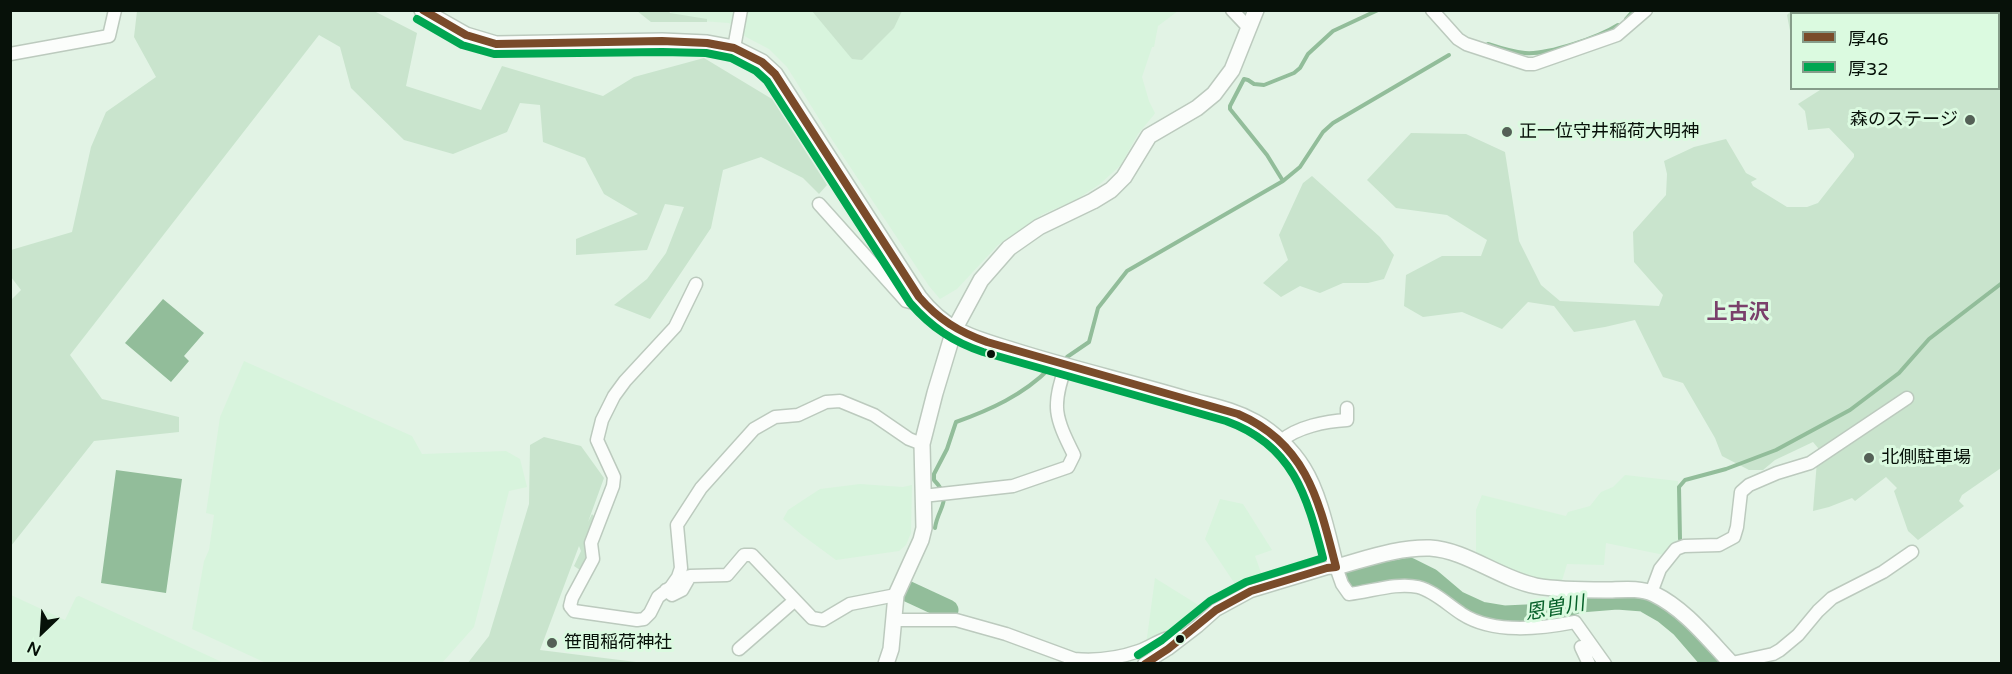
<!DOCTYPE html>
<html>
<head>
<meta charset="utf-8">
<style>
	body { margin:0 }
	#map { position:relative; width:2012px; height:674px; overflow:hidden; background:#e2f3e5; font-family:"Varela Round","Noto Sans JP",sans-serif }
	canvas { display:block }
	.frame { position:absolute; inset:0; border:12px solid #071109; pointer-events:none }
	.legend { position:absolute; left:1790px; top:12px; width:210px; height:78px; box-sizing:border-box; background:#dbfae0; border:2px solid #869d8a; margin:0; padding:8px 10px; list-style:none; font-size:18px; color:#071109 }
	.legend li { display:flex; align-items:center; gap:12px; height:30px }
	.legend b { width:30px; border:2px solid #869d8a }
	.north { position:absolute; left:12px; top:602px; width:60px; height:60px; -webkit-text-stroke:4px #dbfae0; paint-order:stroke; rotate:205deg; font-size:16px; font-weight:700; line-height:24px; text-align:center; color:#071109 }
	.north::after { content:''; display:block; margin:auto; width:21px; height:27px; background:#071109; clip-path:polygon(50% 0,100% 100%,50% 72%,0 100%) }
</style>
</head>
<body>
<div id="map">
<canvas width="2012" height="674"></canvas>
<div class="frame"></div>
<ul class="legend">
<li><b style="height:8px;background:#7a4b2a"></b>厚46</li>
<li><b style="height:8px;background:#00a651"></b>厚32</li>
</ul>
<div class="north">N</div>
</div>
<script>
const g = document.querySelector('canvas').getContext('2d');
g.lineJoin = 'round';
function paint(path, color) {
  g.fillStyle = color;
  g.fill(path, 'evenodd');
}
function strokePath(path, color, width, dash) {
  g.strokeStyle = color;
  g.lineWidth = width;
  g.lineCap = dash ? 'butt' : 'round';
  g.setLineDash(dash || []);
  g.stroke(path);
}
function write(font, color, halo, rows, align = 'center') {
  g.font = font + ' "Varela Round","Noto Sans JP",sans-serif';
  g.lineWidth = 6;
  g.setLineDash([]);
  g.textBaseline = 'middle';
  g.strokeStyle = halo;
  g.fillStyle = color;
  for (const [text, x, y, turn = 0] of rows) {
    g.save();
    g.translate(x, y);
    g.rotate((+turn || 0) * Math.PI / 180);
    g.textAlign = isNaN(turn) ? turn : align;
    if (halo) g.strokeText(text, 0, 0);
    g.fillText(text, 0, 0);
    g.restore();
  }
}
const built = new Path2D(`
	M671,11H1178L1158,26L1154,47H1152L1142,77L1149,101L1155,113L1153,116L1138,134L1121,165L1100,184L1076,200L1043,214L998,245L957,289L940,299L929,286L831,138L787,67L769,49L746,37L729,23L673,19Z
	M244,361L412,436L422,454L506,451L520,459L527,487L509,491L474,627L442,663H266L192,629L204,561L209,550L214,515L206,513L220,417Z
	M1625,475L1678,481L1680,543L1664,555L1606,543L1604,565L1567,564L1561,584L1536,581L1476,557V510L1482,495L1566,516L1568,512L1590,506L1601,492L1613,487Z
	M860,484L903,487L912,485L911,533L906,545L899,551L836,560L802,535L783,519L788,510L820,489Z
	M1220,499L1243,504L1272,550L1255,556L1264,581L1239,590L1205,539Z
	M1155,578L1208,611L1192,622L1146,645Z
	M11,595L65,620L76,597L79,596L224,663H11Z`);
const green = new Path2D(`
	M137,11H374L417,33L406,86L481,110L502,66L603,96L634,77L704,58L772,99L827,185L819,194L803,178L761,157L723,170L711,228L650,319L614,305L647,279L666,253L684,207L665,204L647,250L576,255V239L638,214L604,194L585,158L543,142L540,105L520,103L507,132L453,154L404,140L351,88L340,47L319,35L70,355L102,399L179,417V432L94,441L11,546L10,301L21,290L11,277V250L72,232L91,147L106,112L156,77L134,37Z
	M637,11H669L670,13L707,19V22H651Z
	M812,11H902L894,28L862,60L852,59Z
	M1791,11H2001V468L1962,495L1959,501L1964,506L1918,540L1908,531L1894,491L1897,488L1886,477L1855,501L1852,498L1829,507L1813,511L1818,448L1813,442L1775,460L1763,470H1749L1722,456L1715,438L1683,383L1663,377L1635,320L1605,327L1574,332L1554,306L1528,302L1502,329L1462,312L1423,317L1404,306L1406,275L1442,256H1481L1487,240L1447,215L1396,208L1367,180L1411,133L1466,134L1505,152L1519,241L1541,285L1560,301L1659,306L1663,295L1634,262L1633,232L1666,195L1667,174L1664,161L1694,147L1726,139L1746,173L1757,179L1751,182L1753,186L1787,207H1807L1818,203L1854,157V154L1829,128L1808,130L1805,111L1798,104L1820,90L1819,89L1998,88V14H1792L1791,36L1787,15Z
	M1312,176L1380,237L1394,255L1384,279L1368,283H1343L1320,293L1300,286L1281,297L1263,283L1288,260L1279,235L1303,183Z
	M544,437L581,446L604,478L588,522L592,514L597,520L590,557L583,572L574,566L581,551L579,546L540,650L644,663L467,664L489,636L529,504L530,445Z`);
const water = new Path2D(`
	M163,299L204,333L184,356L189,361L171,382L125,343Z
	M116,470L182,479L166,593L101,583Z`);
const stream = new Path2D(`
	M1626,19L1634,10
	M1488,44C1500,48 1512,52 1525,53C1548,55 1599,37 1618,25
	M1283,181L1267,155L1230,109V106L1244,79L1248,80L1254,84L1264,85L1294,73L1300,68L1308,54L1333,31L1378,10
	M1067,357L1089,342L1098,308L1127,271L1283,181L1300,167L1323,132L1333,123L1449,55
	M935,528C938,506 954,501 934,480V474L947,449L956,422C990,410 1023,395 1049,369
	M1680,539L1679,487L1685,480L1726,469L1776,450L1850,410L1899,373L1929,339L2002,283`);
const river = new Path2D(`
	M1352,579L1409,568L1431,579L1457,601L1481,612L1505,616L1547,614L1580,602L1617,599L1643,601L1664,613L1681,627L1713,664
	M907,591L948,610`);
const minor = new Path2D(`
	M1232,10L1249,28
	M1432,10L1458,39L1466,44L1527,64H1534L1617,35L1646,10
	M734,48L741,10
	M10,54L109,36L115,10
	M819,204L906,301L926,306
	M696,284L675,327L625,381L614,396L602,420L597,440L614,477L613,486L591,543L593,559L572,598L570,606L574,611L637,620L644,619L650,613L658,597L671,587L678,577L681,568L677,525L701,488L754,429L775,417L798,415L826,402L840,401L874,415L909,439L922,444
	M1281,441C1297,427 1326,421 1347,420V408
	M923,496L1013,486L1068,467L1074,455C1055,417 1051,406 1066,366
	M666,590L672,595L682,590L690,576L727,575L744,555H752L812,618L823,620L850,604L896,595
	M1651,593L1660,569L1676,549L1684,546L1719,545L1734,537L1737,527L1741,492L1749,485L1777,473L1810,463L1907,398
	M894,620H956L1006,634L1074,659C1096,661 1119,658 1139,651C1156,645 1163,635 1183,637
	M1581,647L1589,664
	M739,649L794,601
	M1732,663L1773,654L1780,650L1798,635L1818,611L1832,598L1883,572L1912,552
	M1144,664L1168,649L1198,626L1216,610L1251,591L1327,568L1336,567L1342,584L1349,594C1370,592 1396,582 1418,587C1434,591 1448,605 1462,614C1493,634 1539,629 1575,622L1605,664`);
const tertiary = new Path2D(`
	M422,10L466,35L496,44L662,41L707,43L734,48L762,62L775,74L919,297C947,333 974,338 1015,351C1072,369 1129,382 1186,399C1210,406 1232,409 1255,422C1273,432 1292,450 1303,468C1320,495 1328,537 1336,567C1366,559 1398,547 1430,548C1466,550 1500,579 1536,586C1559,590 1582,590 1605,590C1620,590 1639,587 1654,594C1685,609 1708,639 1732,664
	M886,664L891,649L896,595L921,540L924,528L922,444L935,393L954,330L981,280L1009,248L1039,227L1093,201L1111,190L1124,177L1149,136L1197,108L1214,94L1232,70L1256,10`);
const bus1 = new Path2D(`
	M423,10L466,35L496,44L662,41L707,43L734,48L762,62L775,74L919,297C938,319 959,332 987,342L1238,414C1307,444 1319,501 1336,567L1327,568L1251,591L1216,610L1168,649L1145,664`);
const bus2 = new Path2D(`
	M417,19L462,45L494,54L662,52L706,53L731,58L756,71L767,81L910,303C931,327 953,342 983,352L1226,421C1293,445 1307,496 1323,558L1246,582L1210,601L1162,640L1138,655`);
const markers = [
	[1970,120,6,"#546056"],
	[1507,132,6,"#546056"],
	[991,354,5,"#071109"],
	[1869,458,6,"#546056"],
	[1180,639,5,"#071109"],
	[552,643,6,"#546056"]
];
const poiNames = [
	["森のステージ",1958,120,"right"],
	["正一位守井稲荷大明神",1519,132],
	["北側駐車場",1881,458],
	["笹間稲荷神社",564,643]
];
const waterNames = [
	["恩曽川",1555,609,-10]
];
const quarterNames = [
	["上古沢",1738,313]
];
paint(built, '#d8f4dd');
paint(green, '#c9e4cd');
paint(water, '#92bd9a');
strokePath(stream, '#92bd9a', 4);
strokePath(river, '#92bd9a', 21);
strokePath(minor, '#bccabe', 15);
strokePath(tertiary, '#bccabe', 18);
strokePath(minor, '#fbfdfb', 12);
strokePath(tertiary, '#fbfdfb', 15);
strokePath(bus1, '#7a4b2a', 8);
strokePath(bus2, '#00a651', 8);
for (const [x, y, r, color] of markers) {
  const dot = new Path2D();
  dot.arc(x, y, r, 0, 2 * Math.PI);
  g.fillStyle = color;
  g.fill(dot);
  strokePath(dot, '#dbfae0', 2);
}
write('18px', '#071109', '#dbfae0', poiNames, 'left');
write('italic 20px', '#066029', '#dbfae0', waterNames);
write('bold 21px', '#7a406b', '#dbfae0', quarterNames);
</script>
</body>
</html>
